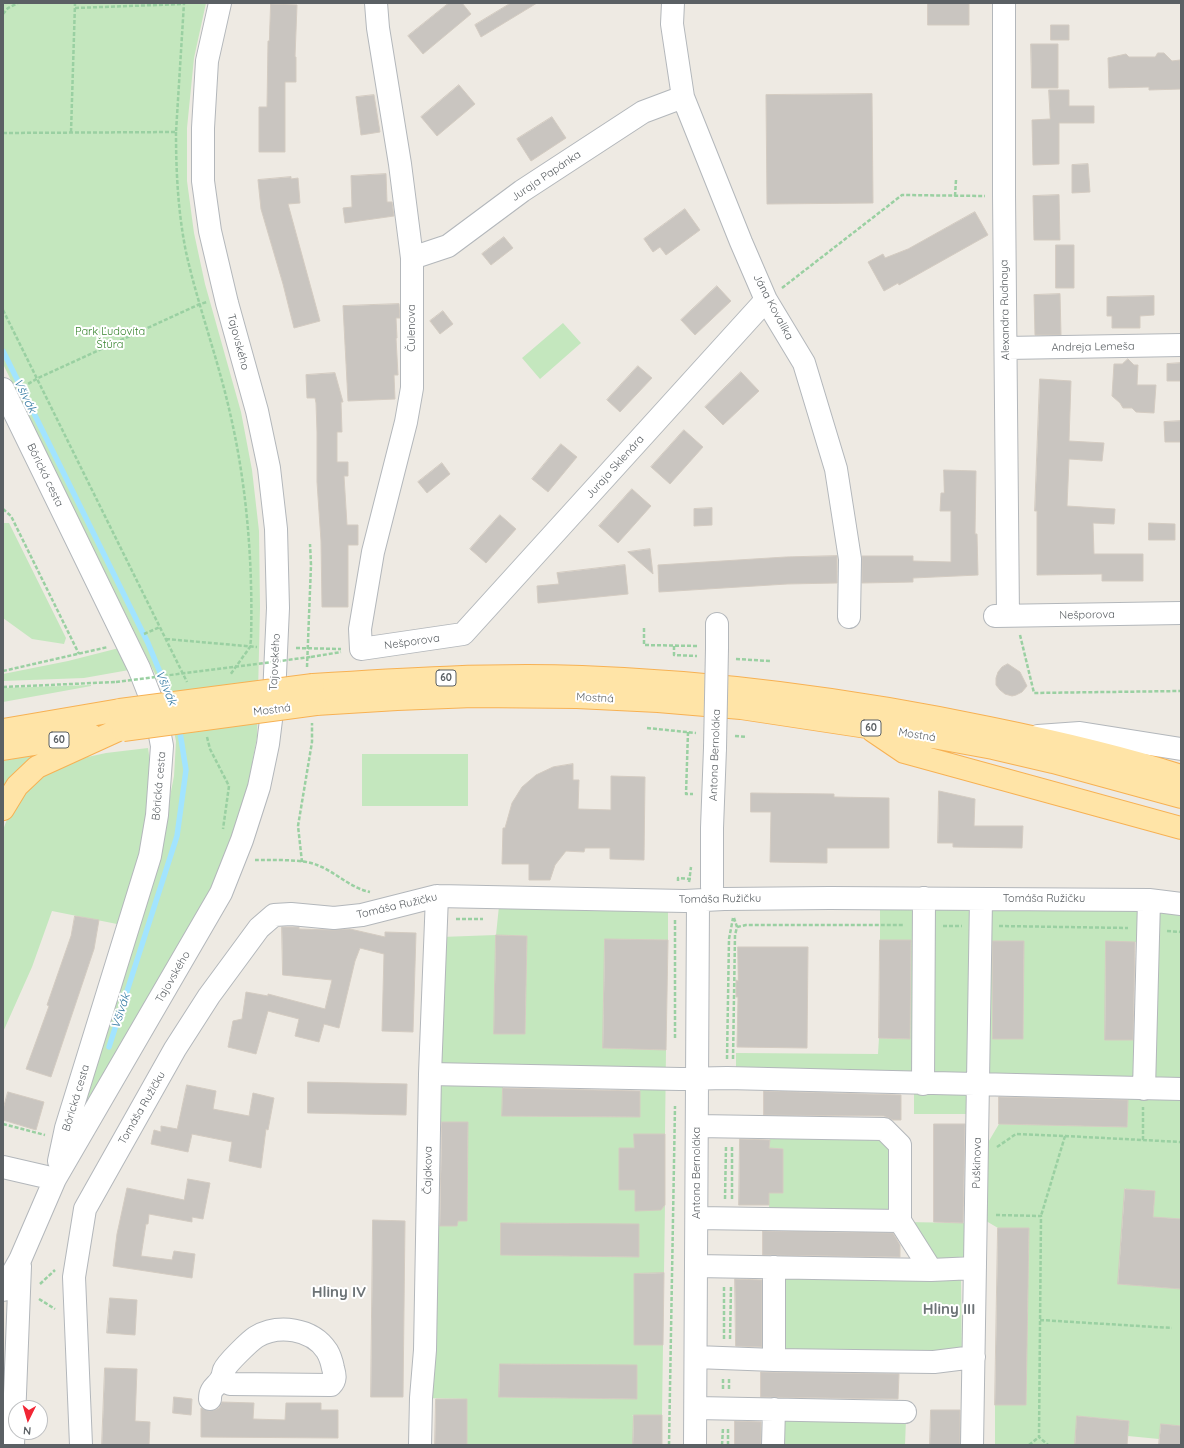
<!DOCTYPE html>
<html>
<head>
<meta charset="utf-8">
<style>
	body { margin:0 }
	#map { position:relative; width:1184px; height:1448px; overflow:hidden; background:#eeeae3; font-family:Quicksand,sans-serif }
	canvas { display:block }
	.frame { position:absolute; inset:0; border:4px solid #5b6064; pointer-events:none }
	.north { position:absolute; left:8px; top:1400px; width:40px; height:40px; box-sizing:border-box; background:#fff; border:1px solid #bdbfc1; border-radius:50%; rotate:185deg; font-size:11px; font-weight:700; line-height:16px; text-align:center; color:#5b6064 }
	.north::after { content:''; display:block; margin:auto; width:14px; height:18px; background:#f12635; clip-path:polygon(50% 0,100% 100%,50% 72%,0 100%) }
</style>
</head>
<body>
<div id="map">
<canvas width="1184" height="1448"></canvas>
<div class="frame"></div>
<div class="north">N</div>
</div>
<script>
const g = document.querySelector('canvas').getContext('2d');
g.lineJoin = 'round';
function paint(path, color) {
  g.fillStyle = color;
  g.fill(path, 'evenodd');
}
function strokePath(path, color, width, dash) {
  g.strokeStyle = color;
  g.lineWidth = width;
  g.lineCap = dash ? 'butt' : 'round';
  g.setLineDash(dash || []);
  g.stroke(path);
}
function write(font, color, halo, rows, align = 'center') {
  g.font = font + ' Quicksand,sans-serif';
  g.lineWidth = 4;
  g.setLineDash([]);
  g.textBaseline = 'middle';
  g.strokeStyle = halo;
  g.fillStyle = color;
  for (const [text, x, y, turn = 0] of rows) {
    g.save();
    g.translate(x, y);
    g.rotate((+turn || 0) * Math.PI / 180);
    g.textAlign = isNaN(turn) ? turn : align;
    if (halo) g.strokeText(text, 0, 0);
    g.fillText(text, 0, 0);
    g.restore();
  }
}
const green = new Path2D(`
	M3,3H206L194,58L187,128V181L194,233L205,284L241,412L252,470L259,531L260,607L257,737L248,786L232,839L219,871L193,923L88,1100H85L158,858L174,776L176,741L170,712L157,678L3,364Z
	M563,323L581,343L540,379L522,358Z
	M3,523H9L66,638L64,644L32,639L3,618Z
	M119,648L129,670L84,678L3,681V674L68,661Z
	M91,685V686L3,702V688Z
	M148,748L152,775L142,855L122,925L52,911L32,967L3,1032V830L10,811L39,774L78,759L106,753Z
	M38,754L39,756L3,794V761Z
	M362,754H468V806H362Z
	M880,905L1138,908L1181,913V1085L966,1080V1114H914V1078L736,1075V1053L878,1054L879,1038L910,1039L911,941L880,940ZM1024,941L1023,1039H994ZM1106,942H1136V1040L1105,1039Z
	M499,906L668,908V940L605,939L603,1048L666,1050L665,1134L634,1148L619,1149V1190H635V1204H652L654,1210H661L665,1204L664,1273L634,1274V1344L663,1345L662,1415H632L634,1416L633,1445H467V1399L421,1398L427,1226H457V1221H467L468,1122H435L441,937L496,935ZM496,935L527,936L525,1034H495ZM503,1084L640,1085V1117L503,1116ZM501,1223L639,1225V1257L501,1255ZM500,1364L598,1365L636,1399L499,1397Z
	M1128,1096L1181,1098V1219L1153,1217L1155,1191L1126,1189L1125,1188L1118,1284L1181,1289V1426L1161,1424L1159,1439L1128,1436L1129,1421L1078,1416L1075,1445H995V1405H1026L1029,1228H998L976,1215L977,1161L999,1124L1127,1127Z
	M770,1135L880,1138L893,1148V1215L769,1213V1193L783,1192V1149L769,1148Z
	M904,1222L965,1223L966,1267L931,1273Z
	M961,1276L962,1366L778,1358V1277Z
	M777,1419H906L905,1445H776Z`);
const stream = new Path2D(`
	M3,351L148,643L171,699
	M109,1047L177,836L186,770L179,726`);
const building = new Path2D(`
	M449,3H462L471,14L423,54L408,36Z
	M511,3H537L481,37L475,25Z
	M928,3H969V25H928Z
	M271,4L297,5L295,57H296V82H285V152H259V107H267L268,41H269Z
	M1051,25H1069V40H1051Z
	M1031,44H1058V88H1032Z
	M1158,53H1164L1172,61L1180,60L1181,89L1149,90V87L1109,88L1108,58L1126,54L1129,57H1155Z
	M459,85L475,104L437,136L421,117Z
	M1049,90H1069V106H1094V123H1059V164L1033,165L1032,120L1050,119Z
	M872,94L873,203L767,204L766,95Z
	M374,95L380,132L361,135L356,97Z
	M552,117L566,138L531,161L517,139Z
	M1088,164L1090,192L1072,193V165Z
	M386,174L387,202H392L394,216L345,223L343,208L352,207L351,176Z
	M291,177V179L298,178L300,203L288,204L320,321L294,328L283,284L261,209L258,180Z
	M1059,195L1060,240H1034L1033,196Z
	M685,209L700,230L666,255L660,247L653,252L644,239Z
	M975,212L988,235L899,285L898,283L884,291L868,262L883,254L885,258L908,249Z
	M504,237L513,248L491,265L482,254Z
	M1056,245H1074V288H1056Z
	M717,286L731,301L695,335L681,320Z
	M1060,294L1061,335H1035L1034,295Z
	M1154,296V315L1140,316V328H1112V316H1107V297Z
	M399,304L400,318H396L397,338H396L398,375H394L395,399L348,401L343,306Z
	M443,311L453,324L440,334L430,321Z
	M1128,359L1134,365H1138L1137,385H1156L1154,413L1136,412L1132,408H1123L1120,403L1112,396L1114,364H1122Z
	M1181,363V381H1167V364Z
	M638,366L652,378L620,412L607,400Z
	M741,372L759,391L723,425L705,407Z
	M335,373L343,402H341L342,432H337V462H348V476H344L347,525H358V545H348V607H322L321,541L317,482V432L316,403L315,398H307L306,375Z
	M1040,379L1071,381L1069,441L1104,443L1102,461L1069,459L1067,506L1115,509L1114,524L1093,523L1094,554H1143V581H1102V574L1037,575V511H1035Z
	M1181,421V442H1165L1164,422Z
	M684,430L703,447L670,484L651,467Z
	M561,444L577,457L548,492L532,479Z
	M442,463L450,474L427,493L418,482Z
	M944,470L976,471L975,534H977L978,575L913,578V582L862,583V556H913V561L951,562V511H940L941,493H944Z
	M632,489L651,506L618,543L599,526Z
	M712,508V525L694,526V509Z
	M500,515L516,529L486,563L470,549Z
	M1149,523L1175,524V540H1149Z
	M650,549L653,574L628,552Z
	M837,556V583L787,584L659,592L658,565L786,557Z
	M625,565L628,594L538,603L537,586L559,584L557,573Z
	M1008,664L1020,672L1027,686L1022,692L1016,695L1012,696L1005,694L1000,690L996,685V678L998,672L1002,667Z
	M573,764V780H579L578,809L611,810V776L645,777L644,860L610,859V848H585L584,852L566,851L555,865L550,880H529V864H502L503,828H505L512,803L522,787L536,775L553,767Z
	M939,791L975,799L974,826H1023L1022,848L953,847V843H938Z
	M751,793L834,794V797L889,798V848H827V863L770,862L771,812H751Z
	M75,916L99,920L94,949L51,1077L26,1069L49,1006L47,1005L71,936Z
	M282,927H299V929L333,930L350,929L385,937V932L416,933L413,1032L382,1031L384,954L360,948L355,961L339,1028L324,1024L319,1042L295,1036L299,1019L268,1011L256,1054L228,1047L233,1021L242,1019L246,992L268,996V994L325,1009L332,980L283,975Z
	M496,935L527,936L525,1034H494Z
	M605,939L668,940L666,1050L603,1048Z
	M880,940H911L910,1039L879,1038Z
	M993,941H1024L1023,1039H993Z
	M1106,941L1135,942L1133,1040H1105Z
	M738,947H808L807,1048L737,1047L738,997H736V980L738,981Z
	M308,1082L407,1084L406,1115L308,1113Z
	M187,1085L216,1091L213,1109L249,1116L253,1093L274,1098L268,1130L266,1129L261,1168L229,1161L232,1142L192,1134L188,1152L151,1144L154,1130L161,1132V1126L177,1129Z
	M503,1088L640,1091V1117L502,1116Z
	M764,1091L901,1095V1120H893L884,1116L764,1115Z
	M8,1092L44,1102L36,1130L3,1120V1110Z
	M999,1097L1128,1100L1127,1127L999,1124Z
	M442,1122H468L467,1221H458L457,1226H440Z
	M934,1124H965L963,1223L934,1222Z
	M634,1134H665V1205L661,1210L635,1211V1190H619V1148H634Z
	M740,1139L770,1140L769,1148L783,1149V1193H769V1205H739Z
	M188,1179L210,1183L203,1219L192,1217V1222L149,1214L148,1224H146L141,1256L172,1260L174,1251L195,1254L192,1278L113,1266L117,1234L127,1188L184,1200Z
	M1125,1189L1155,1191L1153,1217L1181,1219V1289L1118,1284Z
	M373,1220L405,1221L403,1397H371Z
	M501,1223L639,1224V1257L501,1255Z
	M998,1228H1029L1026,1405H995Z
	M763,1231L893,1233L900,1245V1257L763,1255Z
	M664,1273L663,1345H634V1274Z
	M735,1279L762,1280V1347L736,1346Z
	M110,1298L137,1300L135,1335L107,1333Z
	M500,1364L637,1365V1399L499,1397Z
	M105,1368L137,1369L135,1421L150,1422L149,1445H102Z
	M761,1372L899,1374L898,1399L761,1397Z
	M174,1397L192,1399L191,1415L173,1413Z
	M436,1399H467V1445H435Z
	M222,1402L254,1403L253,1419L285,1420L286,1403H321V1410H338V1438L201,1437V1408L209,1411L215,1410L219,1408Z
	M931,1410H960V1445H930Z
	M634,1415H662V1445H633Z
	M1077,1416L1129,1421L1127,1445H1075Z
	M735,1421L761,1422V1445H735Z
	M1161,1424L1181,1426V1445H1159Z`);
const path = new Path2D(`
	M75,8L184,4
	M3,14L8,8L18,3
	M71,132L75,3
	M176,132C176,172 178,212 186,252C198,306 218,359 230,413C247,486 253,564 251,639L250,647L230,675
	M3,133L176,132L184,3
	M955,196L956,180
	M782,288L902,195L985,196
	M3,310L187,682
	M23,387L38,378L200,304L207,302
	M3,509L11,516L79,654
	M644,628V645L698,646
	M144,634L160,627
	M1020,635L1034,693L1181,691
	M166,639L257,647
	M674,646V655L697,656
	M296,648L341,649
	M311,657L341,652
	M736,659L770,661
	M307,667L311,565L310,544
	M3,671L108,647
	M3,687L116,682
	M647,728L696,733
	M688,732L686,794H693
	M735,736L747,737
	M207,737L210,749L229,786L223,829
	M255,860C270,860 305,859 317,865C336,872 350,888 370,892
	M302,862L298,826L312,742V723
	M678,881V878L691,879
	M689,882L691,867
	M456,919H483
	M675,920V1039
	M943,926H962
	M999,926L1128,928
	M737,927L746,925H904
	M1167,931L1181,932
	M727,1059L729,939L733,918
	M733,1059L735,935L737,927L734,918
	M3,1124L45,1135
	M1065,1136L1181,1142
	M1143,1140V1107
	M997,1147L1016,1134L1065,1136L1041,1216
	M725,1199L726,1146
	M732,1199V1146
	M996,1215L1041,1216L1039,1437L1048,1445
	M40,1284L55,1270
	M39,1299L55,1309
	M1040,1320L1172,1328
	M724,1339V1286
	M730,1339L731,1286
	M723,1389V1378
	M729,1389V1378
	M669,1445L675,1106
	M722,1445L723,1428
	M728,1445V1428
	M1029,1445L1039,1437`);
const minor = new Path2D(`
	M376,3L378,28L400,164L412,258V388L406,422L373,552L360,629L361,649L463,634L766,300
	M673,3L672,24L683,97L741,242L766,300L804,363L836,469L850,559L849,617
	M1004,3V195L1008,616
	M412,258L448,246L522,191L643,112L683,97
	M1006,348L1181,345
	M3,389L139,668L155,709L162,746L157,815L150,856L66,1128L59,1161
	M995,616L1181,613
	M717,624V648
	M1038,736L1080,733L1181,749
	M712,887V828L715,748
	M430,1074L680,1079L727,1078L1181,1089
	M923,1084L924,898
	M1144,1089L1149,900
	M697,1126L884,1129L900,1145V1221L931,1270
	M3,1167L55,1179
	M697,1218L900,1221
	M696,1266L931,1270L975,1268
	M3,1290L20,1260L55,1179L221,893L242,840L259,787L268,744L274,696L278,608L276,529L269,468L257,411L227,303L210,231L203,181V128L207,61L220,3
	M696,1357L774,1360L934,1362L974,1357
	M774,1360V1267
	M210,1399C210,1387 217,1387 221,1379C223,1376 223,1373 224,1370C227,1363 250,1341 256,1337C278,1324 312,1328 327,1351C330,1356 332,1363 333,1368C335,1375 336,1380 331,1385L230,1384L221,1379
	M696,1408L905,1412
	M13,1445L20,1266
	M81,1445L74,1277L85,1209L175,1049L209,996L259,928L274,915L291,914L334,918L362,915L437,896L685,901L724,899L830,898L1149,900L1181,904
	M420,1445L421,1398L425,1350L430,1074L437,896
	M695,1445L698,901
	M773,1445L774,1409
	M972,1445L981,899`);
const major = new Path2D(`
	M313,685C402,679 492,674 582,677C719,682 855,700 989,728C1053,741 1118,756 1181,776
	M316,704L397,699L473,696L577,697L658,701L741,708L933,737L993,748L1053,762L1181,797
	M3,730L120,710
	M873,731L904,752L1181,828
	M3,749L91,735
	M3,809L17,786L37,767L116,731`);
const pathBridge = new Path2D(`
	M116,682L311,657`);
const minorBridge = new Path2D(`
	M715,748L717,648`);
const majorBridge = new Path2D(`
	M120,710L313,685
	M123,730L316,704`);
const shields = [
	[446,678,20],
	[871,728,20],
	[59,740,20]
];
const shieldNames = [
	["60",446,678],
	["60",871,728],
	["60",59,740]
];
const streetNames = [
	["Juraja Papánka",546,176,-34],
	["Jána Kovalíka",773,307,62],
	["Alexandra Rudnaya",1005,310,-91],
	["Čulenova",412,328,-90],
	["Tajovského",238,342,75],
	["Andreja Lemeša",1093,347,-1],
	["Juraja Sklenára",615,467,-48],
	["Bôrická cesta",45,475,64],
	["Nešporova",1087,615,-1],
	["Nešporova",412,642,-8],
	["Tajovského",275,662,-87],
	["Mostná",595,698,3],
	["Mostná",272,710,-7],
	["Mostná",917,735,9],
	["Antona Bernoláka",715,755,-88],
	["Bôrická cesta",159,786,-85],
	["Tomáša Ružičku",720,899,-1],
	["Tomáša Ružičku",1044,899],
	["Tomáša Ružičku",397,906,-13],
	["Tajovského",173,977,-60],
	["Bôrická cesta",76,1098,-73],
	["Tomáša Ružičku",142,1108,-60],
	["Puškinova",977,1163,-89],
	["Čajakova",428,1170,-89],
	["Antona Bernoláka",697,1173,-90]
];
const parkNames = [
	["Park Ľudovíta",110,332],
	["Štúra",110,345]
];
const waterNames = [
	["Všivák",25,396,64],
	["Všivák",166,688,67],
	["Všivák",121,1011,-72]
];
const districtNames = [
	["Hliny IV",339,1292],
	["Hliny III",949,1309]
];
paint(green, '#c4e7be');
strokePath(stream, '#a2e4ff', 5.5);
paint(building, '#c9c5c0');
strokePath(building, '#d3cbc1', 1);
strokePath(minor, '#b3b7bb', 24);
strokePath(major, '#f7b153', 24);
strokePath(path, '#9ad0a2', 2.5, [4, 2]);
strokePath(minor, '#fff', 22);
strokePath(major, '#ffe4a7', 22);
strokePath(minorBridge, '#b3b7bb', 24, []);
strokePath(majorBridge, '#f7b153', 24, []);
strokePath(pathBridge, '#9ad0a2', 2.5, [4, 2]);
strokePath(minorBridge, '#fff', 22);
strokePath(majorBridge, '#ffe4a7', 22);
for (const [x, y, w] of shields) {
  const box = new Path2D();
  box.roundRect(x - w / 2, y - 8, w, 16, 3);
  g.fillStyle = '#fff';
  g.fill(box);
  strokePath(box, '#5b6064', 1);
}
write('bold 10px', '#5b6064', null, shieldNames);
write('11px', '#5b6064', '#fff', streetNames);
write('11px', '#3a8631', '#fff', parkNames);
write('italic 12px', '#367ba3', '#fff', waterNames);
write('bold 15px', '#6c7376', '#fff', districtNames);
</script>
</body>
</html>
